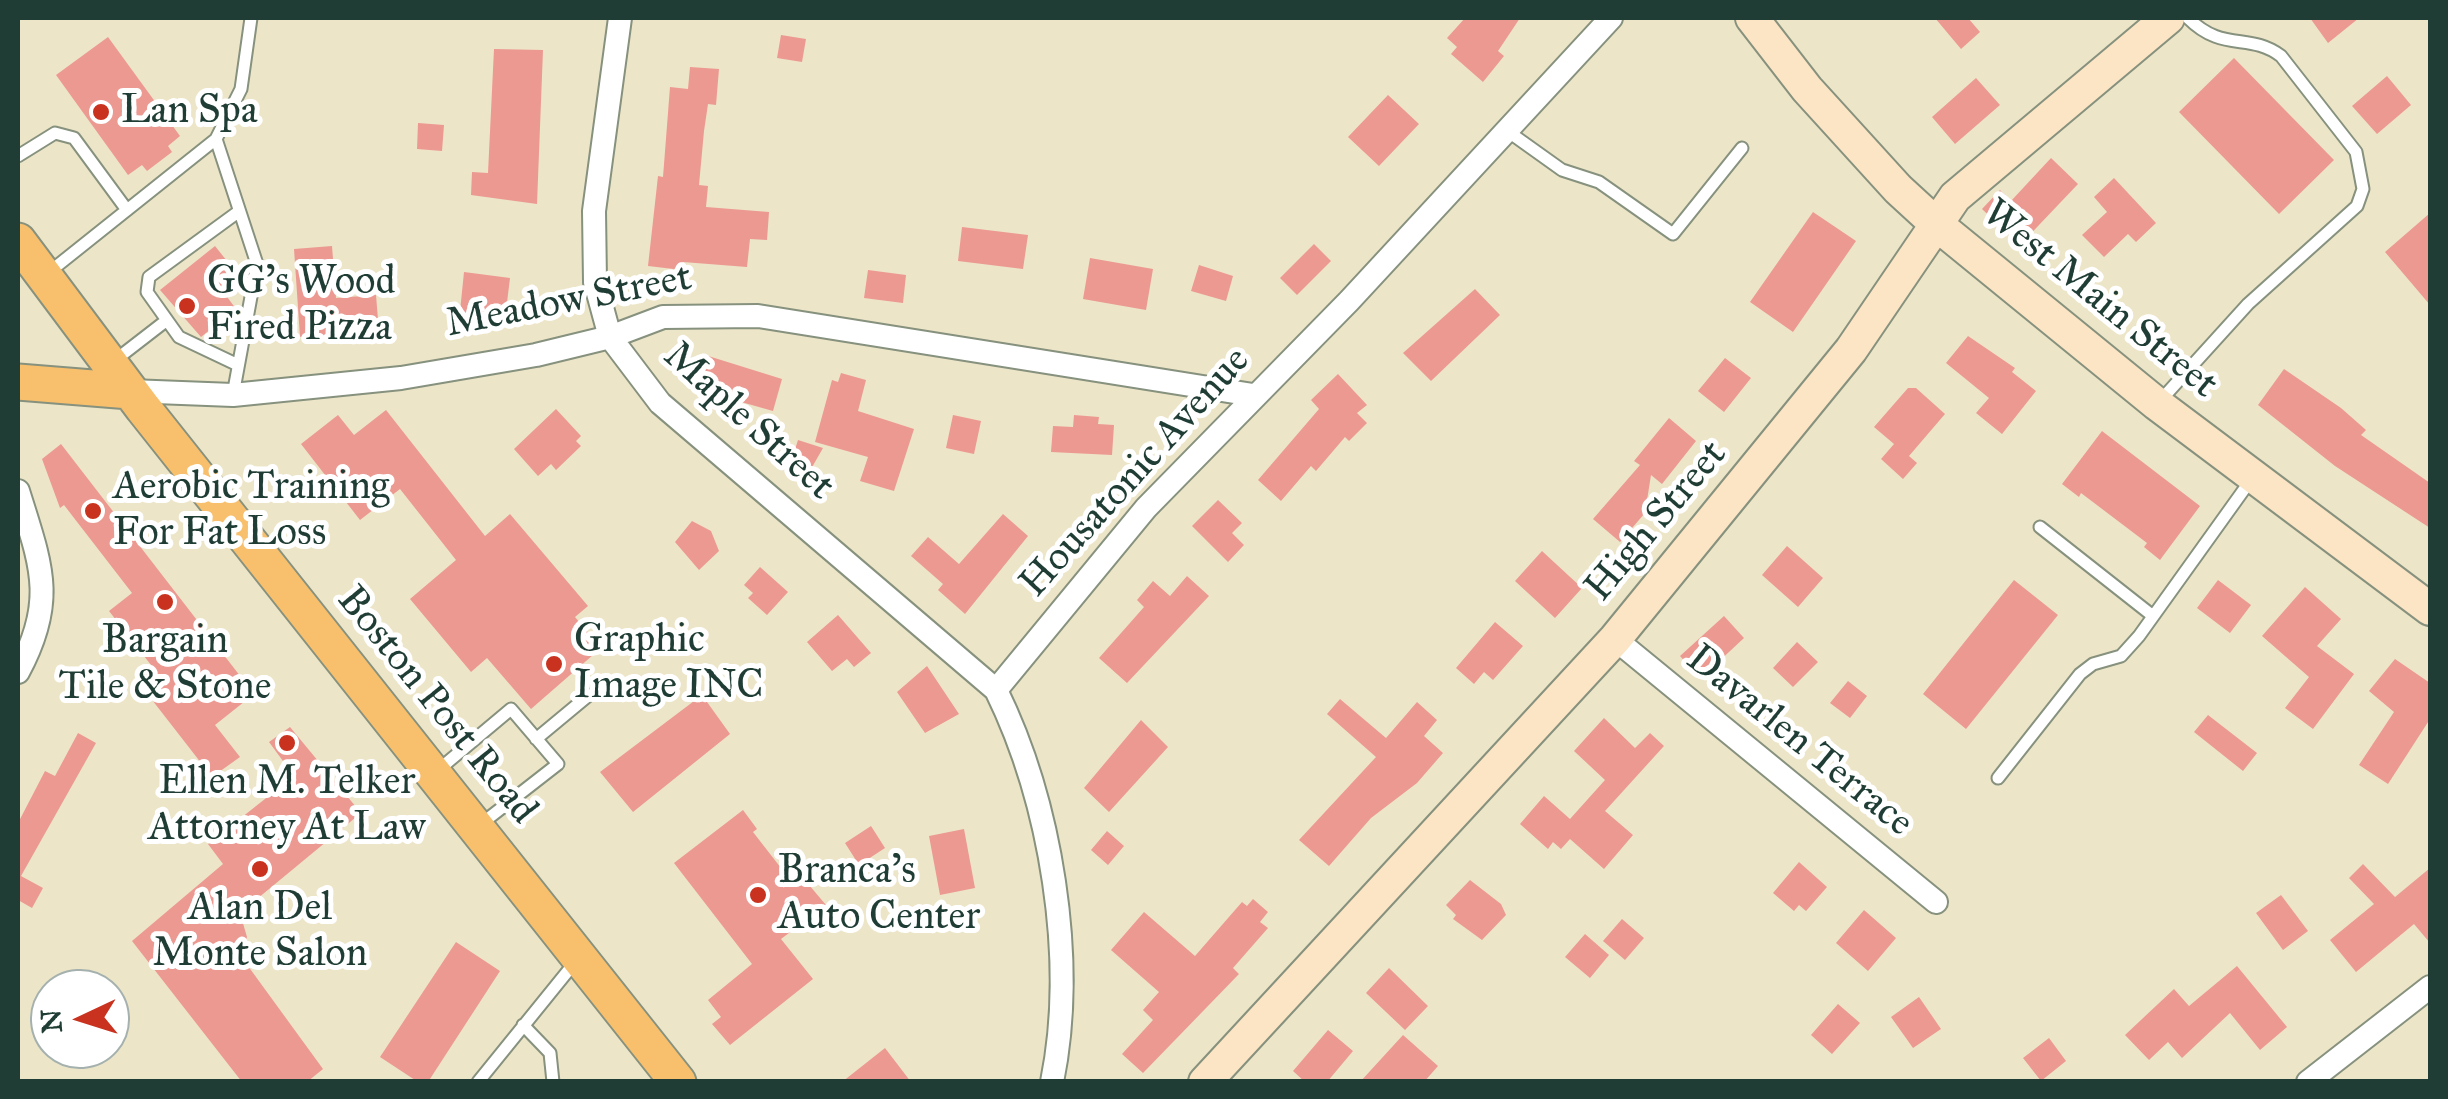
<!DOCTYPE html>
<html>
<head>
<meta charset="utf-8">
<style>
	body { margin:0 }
	#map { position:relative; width:2448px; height:1099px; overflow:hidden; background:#ede5c8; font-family:"IM FELL Great Primer",serif }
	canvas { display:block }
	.frame { position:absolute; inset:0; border:20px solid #1f3d34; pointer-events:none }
	.north { position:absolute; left:30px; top:969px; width:100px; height:100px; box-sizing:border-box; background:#fff; border:2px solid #a5b1ae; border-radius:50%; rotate:266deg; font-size:28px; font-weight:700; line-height:40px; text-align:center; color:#1f3d34 }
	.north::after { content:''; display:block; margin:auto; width:35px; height:45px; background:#c8321e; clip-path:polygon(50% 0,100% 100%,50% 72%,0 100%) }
</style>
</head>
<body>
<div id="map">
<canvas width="2448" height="1099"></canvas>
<div class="frame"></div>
<div class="north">N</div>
</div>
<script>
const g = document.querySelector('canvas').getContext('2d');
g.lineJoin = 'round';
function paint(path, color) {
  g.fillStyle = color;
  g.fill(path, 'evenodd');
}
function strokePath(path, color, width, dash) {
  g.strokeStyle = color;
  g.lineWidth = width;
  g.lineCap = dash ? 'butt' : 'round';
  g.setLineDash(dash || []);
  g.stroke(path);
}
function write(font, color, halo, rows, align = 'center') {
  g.font = font + ' "IM FELL Great Primer",serif';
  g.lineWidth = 10;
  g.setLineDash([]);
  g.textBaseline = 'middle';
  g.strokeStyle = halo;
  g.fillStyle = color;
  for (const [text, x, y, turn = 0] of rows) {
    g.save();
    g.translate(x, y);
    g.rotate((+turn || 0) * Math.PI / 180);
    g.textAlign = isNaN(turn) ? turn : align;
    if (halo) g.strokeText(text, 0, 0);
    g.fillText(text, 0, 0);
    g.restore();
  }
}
const building = new Path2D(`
	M1465,18H1520L1498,51L1504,56L1483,82L1451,54L1457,47L1447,38Z
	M1935,18H1968L1980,32L1961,49Z
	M2310,18H2359L2328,43Z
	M781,35L806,39L802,62L777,58Z
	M108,37L180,136L168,146L172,152L147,171L142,165L128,175L56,75Z
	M494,49L543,50L537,204L471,195L472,172L488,173Z
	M2234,58L2334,160L2279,214L2179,112Z
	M690,67L719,69L716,105L708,104L704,131L699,185L708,186L706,207L769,212L767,240L750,239L747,267L683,262L682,270L648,266L658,176L663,177L670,87L688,89Z
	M2387,76L2411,105L2377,134L2352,106Z
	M1976,78L2000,105L1955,144L1932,117Z
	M1388,95L1419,124L1379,166L1348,137Z
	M418,123L444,125L442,151L417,149Z
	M2051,158L2078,184L2020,245L1982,209L2000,190L2011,201Z
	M2114,178L2156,223L2136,242L2128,234L2104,257L2082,235L2107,212L2094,197Z
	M1813,212L1856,241L1793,332L1750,302Z
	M2430,213V305L2385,252Z
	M962,227L1028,235L1023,269L958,261Z
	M1314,244L1331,261L1297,295L1280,278Z
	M215,246L239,276L222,290L236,309L201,337L160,290Z
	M332,246L336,298L376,295L379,332L300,337L294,249Z
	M1090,258L1153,269L1146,310L1083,299Z
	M1199,265L1233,276L1226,301L1191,291Z
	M868,270L906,275L903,303L864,298Z
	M464,272L510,278L504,327L459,321Z
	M1475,289L1500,315L1431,381L1403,353Z
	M1968,336L2015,368L2012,372L2036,391L2002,434L1976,413L1989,398L1946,363Z
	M705,355L782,379L773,411L695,389Z
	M1725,358L1751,378L1724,412L1698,391Z
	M2284,369L2341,408L2366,430L2361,435L2430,483V528L2335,466L2258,405Z
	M841,373L866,380L858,411L914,429L894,491L860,481L868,457L815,442L832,380L838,382Z
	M1338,374L1367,405L1357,413L1367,423L1349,441L1345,437L1316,471L1311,466L1281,501L1258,480L1319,409L1311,400Z
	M1908,388H1916L1945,414L1909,456L1917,463L1903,479L1881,459L1894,444L1874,427Z
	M556,409L581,436L576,441L581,446L556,470L551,464L538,476L514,449Z
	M386,410L485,536L510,514L588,606L575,617L601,648L531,709L487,658L471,672L410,599L456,560L400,489L360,520L301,444L338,415L354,435Z
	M953,415L981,421L974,454L946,448Z
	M1074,415L1099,417L1098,424L1114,425L1112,455L1051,452L1053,426L1073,427Z
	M1669,418L1696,441L1662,484L1651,475L1645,513L1620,542L1593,519L1640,465L1634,461Z
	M2102,431L2200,506L2160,560L2144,547L2147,543L2081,493L2079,497L2062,484Z
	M798,440L823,448L811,469L791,462Z
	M61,444L254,694L215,725L240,757L212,777L135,678L151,665L109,611L132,593L64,505L60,508L42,459Z
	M1218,500L1242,523L1232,533L1244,545L1228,562L1192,526Z
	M1003,514L1028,536L965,614L938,590L943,584L911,556L928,537L959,564Z
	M692,521L711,531L719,551L699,570L675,542Z
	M1787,546L1823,578L1798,607L1762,575Z
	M1542,551L1582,588L1555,618L1515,581Z
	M760,567L788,592L767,615L748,598L753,593L744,585Z
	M1187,576L1209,596L1127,683L1099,658L1144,607L1137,600L1153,581L1170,596Z
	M2014,580L2058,615L1966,729L1923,694Z
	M2218,580L2251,605L2230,633L2197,608Z
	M2305,587L2341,619L2317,646L2354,674L2313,729L2285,708L2309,677L2262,636Z
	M838,615L871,653L854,667L847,659L832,671L807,642Z
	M1724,616L1744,638L1700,679L1680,656Z
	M1495,622L1523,646L1493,680L1484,672L1474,684L1456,668Z
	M1797,642L1818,662L1793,687L1773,668Z
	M2395,659L2430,683V719L2388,784L2359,765L2394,712L2369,691Z
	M927,666L959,714L925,733L897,692Z
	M1848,681L1867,696L1850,718L1830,703Z
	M702,695L730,734L633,812L600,772Z
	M1340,699L1386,738L1417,702L1437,720L1424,736L1443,753L1417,783L1371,818L1329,866L1299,840L1376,757L1327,714Z
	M2208,715L2257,753L2243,771L2194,732Z
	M1604,718L1635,748L1650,733L1664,746L1605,811L1633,835L1604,869L1570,839L1561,849L1553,842L1548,849L1520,824L1544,796L1570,819L1605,780L1574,751Z
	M1141,720L1168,747L1109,812L1084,788Z
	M290,727L361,813L240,913L247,937L240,955L323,1069L307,1082H242L132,941L223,864L208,844L294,776L269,742Z
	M78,733L96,743L21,876L43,888L32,908L18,900V823L45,771L55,776Z
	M743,810L757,829L753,832L795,886L804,879L826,905L781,939L813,979L730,1045L712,1024L721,1017L708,1000L752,964L674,863Z
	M871,826L885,848L859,865L845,843Z
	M964,829L975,888L940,895L929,836Z
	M1107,831L1124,846L1108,865L1091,850Z
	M1799,862L1827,887L1806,911L1799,905L1794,911L1773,893Z
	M2363,864L2395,897L2430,868V943L2414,924L2356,972L2330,940L2374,904L2349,878Z
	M1470,880L1501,904L1506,915L1482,940L1453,919L1456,915L1446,905Z
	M2281,895L2308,931L2283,950L2256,913Z
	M1253,899L1268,912L1260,922L1268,928L1233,968L1239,974L1143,1073L1122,1054L1153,1020L1143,1010L1159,992L1111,950L1144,912L1195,956L1242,902L1247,906Z
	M1864,910L1896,938L1868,971L1836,943Z
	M1622,919L1644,938L1625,960L1603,941Z
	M1585,934L1609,955L1590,978L1565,957Z
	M456,942L500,971L428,1082H418L380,1057Z
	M2237,966L2287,1027L2260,1050L2230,1013L2182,1058L2168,1042L2149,1060L2125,1035L2174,989L2189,1006Z
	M1389,968L1428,1006L1405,1030L1366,993Z
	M1919,997L1941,1029L1913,1048L1891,1017Z
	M1838,1004L1860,1023L1832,1054L1811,1035Z
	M1328,1030L1353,1051L1327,1082H1305L1293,1071Z
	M1403,1035L1438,1066L1424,1082H1360Z
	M2049,1038L2066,1061L2041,1081L2023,1058Z
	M885,1048L911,1082H842Z`);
const lane = new Path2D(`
	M1506,130L1562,170L1599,182L1673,234L1742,148
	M216,139L257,264L233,395
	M18,156L55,133L74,138L127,210
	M48,273L216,139L241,89L251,18
	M114,361L167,320
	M238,365L179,337L147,292L149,277L238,212
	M2160,401L2248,304L2357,206L2363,189L2356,152L2281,56C2249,32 2223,53 2188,18
	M2040,527L2153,616
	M536,739L589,695
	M437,771L511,709L558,764L481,824
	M1998,778L2080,674L2093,664L2121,656L2139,636L2253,477
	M523,1025L550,1053L553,1082
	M478,1082L576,961`);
const street = new Path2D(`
	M620,18L594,211L595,282L610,337L660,403L996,690
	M130,391L233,395L401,378L536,355L610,337L663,317L758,316L1253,395
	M18,491C41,565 57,600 18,672
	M1615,639L1936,902
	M1052,1082C1077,959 1051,802 996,690L1146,508L1349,301L1611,18
	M2308,1082L2430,987`);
const secondary = new Path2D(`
	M1752,18L1807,89L1898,189L1935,223L2157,404L2430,609
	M1205,1082L1615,639L1851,350L1955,197L2168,18`);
const primary = new Path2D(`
	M18,241L143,408L678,1082
	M18,382L130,391`);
const markers = [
	[101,112,10,"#c8321e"],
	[187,306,10,"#c8321e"],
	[93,511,10,"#c8321e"],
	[165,602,10,"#c8321e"],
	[554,664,10,"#c8321e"],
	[287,743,10,"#c8321e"],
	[260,869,10,"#c8321e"],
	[758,895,10,"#c8321e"]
];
const poiNames = [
	["Lan Spa",121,112],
	["GG's Wood",207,283],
	["Fired Pizza",207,329],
	["Aerobic Training",113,488],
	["For Fat Loss",113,534],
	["Graphic",574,641],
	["Image INC",574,687],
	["Bargain",165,642,"center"],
	["Tile & Stone",165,688,"center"],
	["Ellen M. Telker",287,783,"center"],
	["Attorney At Law",287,829,"center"],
	["Branca's",778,872],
	["Auto Center",778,918],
	["Alan Del",260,909,"center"],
	["Monte Salon",260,955,"center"]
];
const streetNames = [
	["West Main Street",2099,300,39],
	["Meadow Street",569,302,-11],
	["Maple Street",748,422,42],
	["Housatonic Avenue",1136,473,-48],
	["High Street",1657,522,-50],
	["Boston Post Road",436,706,51],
	["Davarlen Terrace",1799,742,39]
];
paint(building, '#ec9992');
strokePath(lane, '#86917e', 15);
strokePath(street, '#86917e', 26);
strokePath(secondary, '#86917e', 36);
strokePath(primary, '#86917e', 39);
strokePath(lane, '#fff', 11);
strokePath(street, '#fff', 22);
strokePath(secondary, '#fce5c4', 32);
strokePath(primary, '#f8bf6c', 35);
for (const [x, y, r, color] of markers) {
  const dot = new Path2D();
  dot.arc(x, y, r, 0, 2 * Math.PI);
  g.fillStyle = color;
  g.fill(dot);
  strokePath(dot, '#fff', 4);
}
write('40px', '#1f3d34', '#fff', poiNames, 'left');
write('40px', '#1f3d34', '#fff', streetNames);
</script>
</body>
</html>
